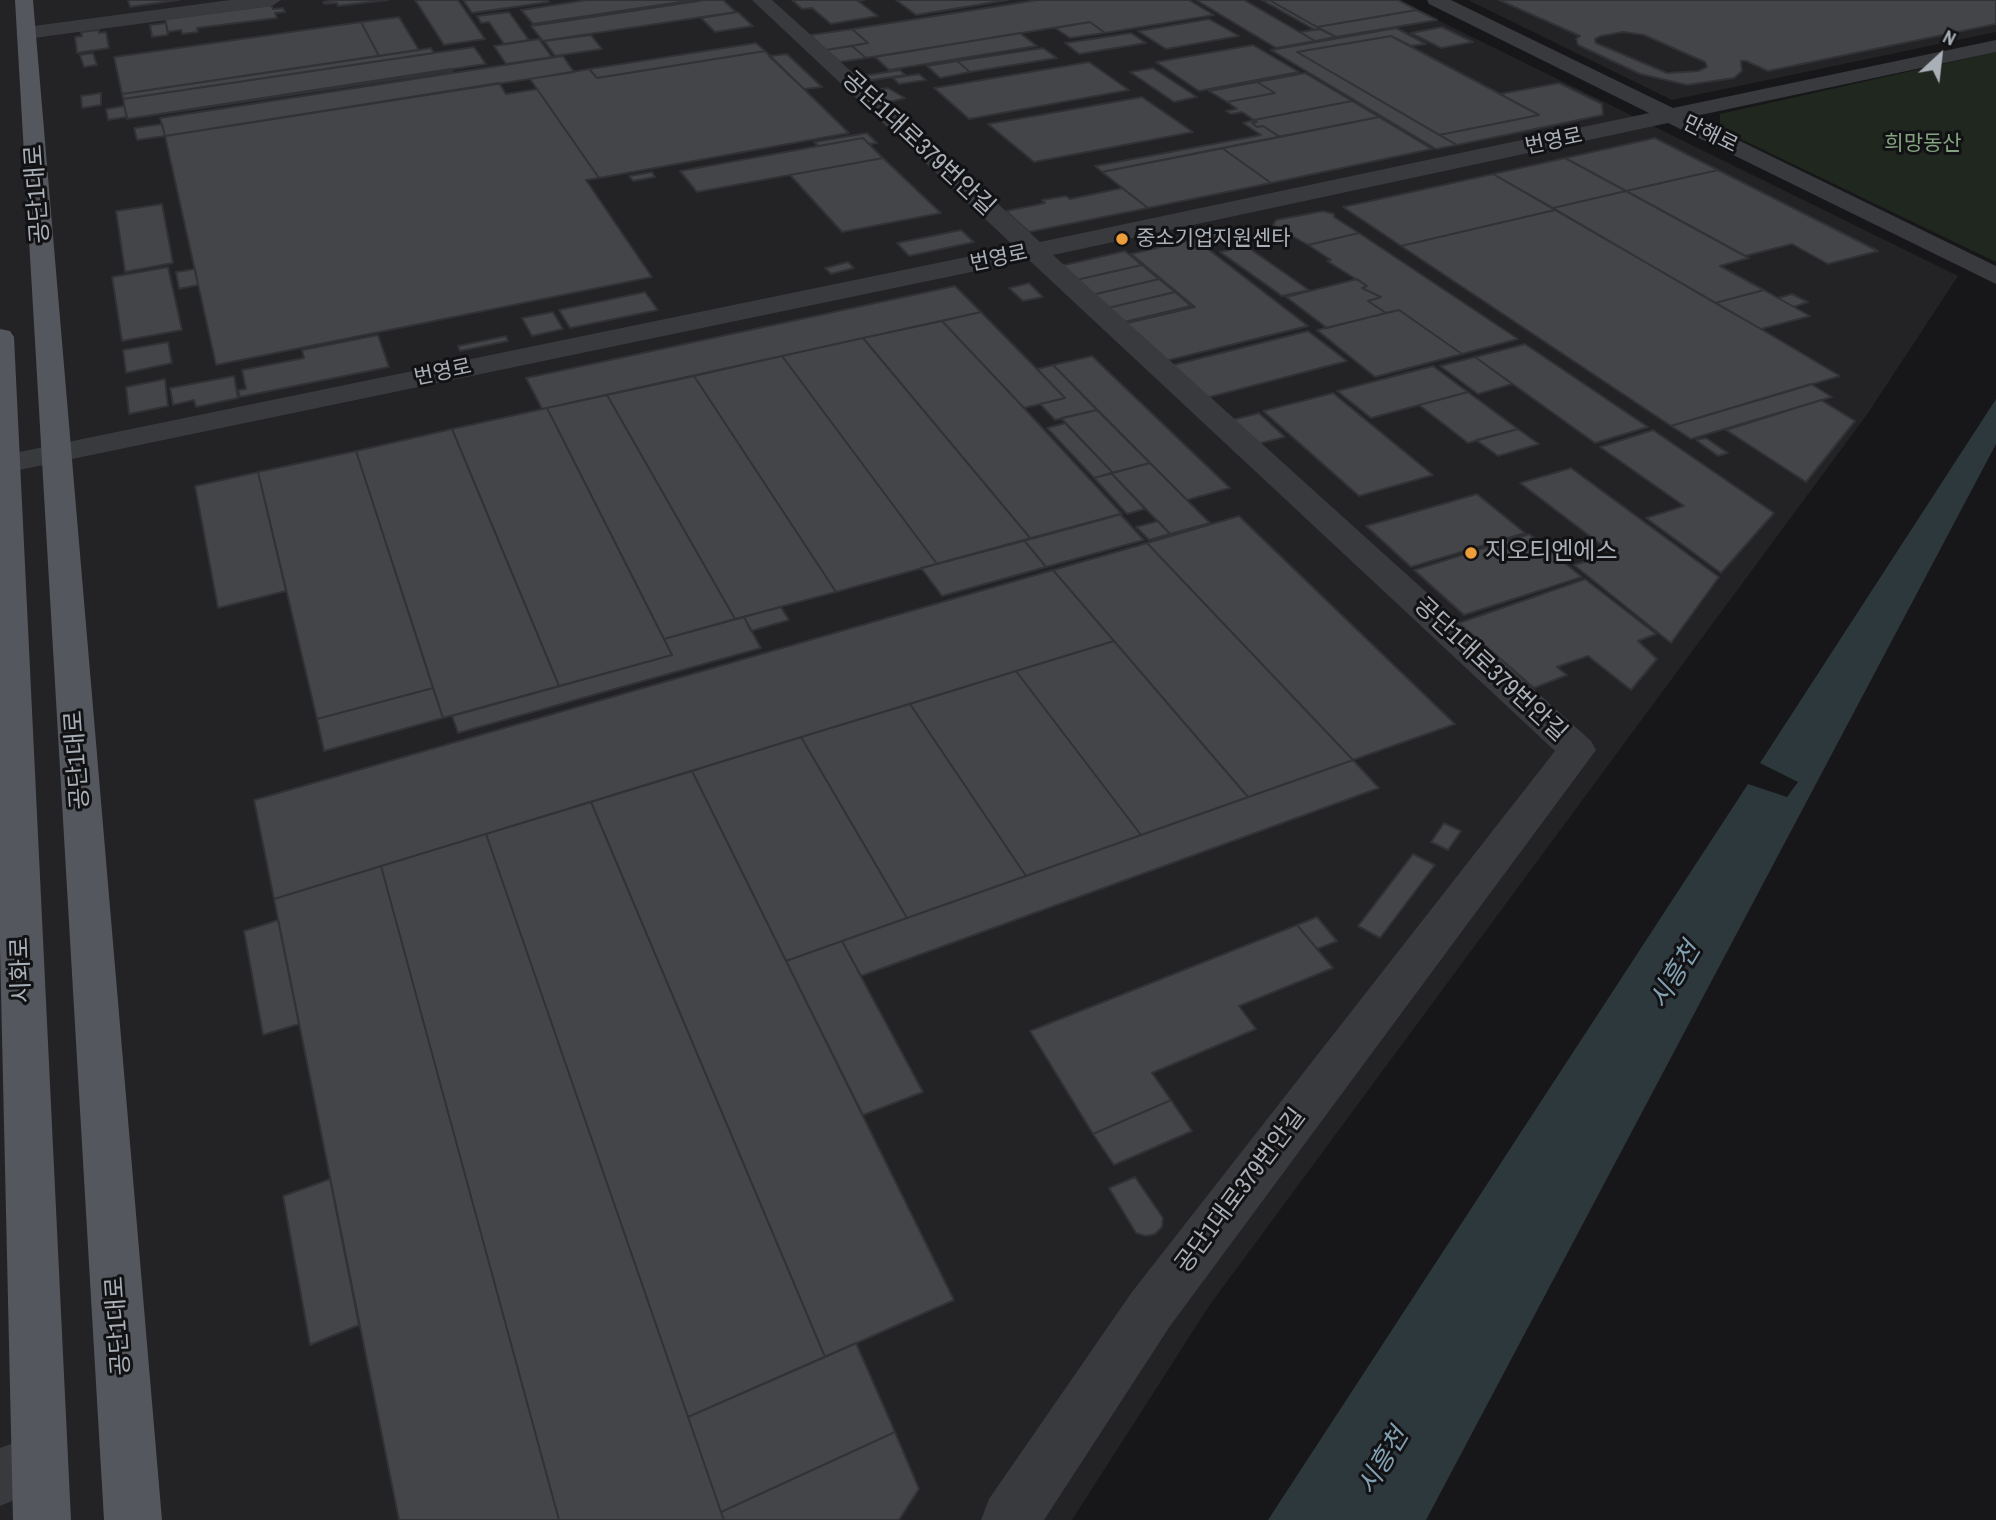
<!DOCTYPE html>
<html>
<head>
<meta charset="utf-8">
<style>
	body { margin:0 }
	#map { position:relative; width:1996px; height:1520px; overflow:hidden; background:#171719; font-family:"Archivo Narrow",sans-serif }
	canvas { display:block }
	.north { position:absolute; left:1905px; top:21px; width:70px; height:70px; -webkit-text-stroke:5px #121214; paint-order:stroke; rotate:27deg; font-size:19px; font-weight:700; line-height:28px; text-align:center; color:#aab0b8 }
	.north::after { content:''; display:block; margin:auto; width:24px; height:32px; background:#aab0b8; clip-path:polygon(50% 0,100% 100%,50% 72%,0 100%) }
</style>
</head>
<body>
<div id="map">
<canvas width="1996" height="1520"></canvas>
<div class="north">N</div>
</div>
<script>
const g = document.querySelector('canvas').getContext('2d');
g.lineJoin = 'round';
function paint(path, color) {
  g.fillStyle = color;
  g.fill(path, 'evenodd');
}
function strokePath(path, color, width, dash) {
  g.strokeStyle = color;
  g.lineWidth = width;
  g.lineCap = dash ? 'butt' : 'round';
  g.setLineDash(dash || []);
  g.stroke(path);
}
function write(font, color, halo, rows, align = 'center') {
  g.font = font + ' "Archivo Narrow","Noto Sans KR",sans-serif';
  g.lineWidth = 6;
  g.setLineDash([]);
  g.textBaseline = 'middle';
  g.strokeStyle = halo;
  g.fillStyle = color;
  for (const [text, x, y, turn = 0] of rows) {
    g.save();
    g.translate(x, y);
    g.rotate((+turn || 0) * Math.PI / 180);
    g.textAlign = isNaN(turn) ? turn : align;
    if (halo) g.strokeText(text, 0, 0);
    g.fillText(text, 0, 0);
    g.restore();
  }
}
const built = new Path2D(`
	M0,0H1397L1958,276L1868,413L1209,1306L1072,1520H0Z
	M1468,0H1996V32L1672,100Z`);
const green = new Path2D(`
	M1996,52V262L1720,129V114Z`);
const water = new Path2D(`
	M1996,399V444L1426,1520H1268L1748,784L1787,797L1798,782L1760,763Z`);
const building = new Path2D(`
	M128,0H179L130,7Z
	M335,0H388L338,6L337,3L325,4L323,2Z
	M415,0H458L485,39L444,45Z
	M463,0H547L549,2L472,13Z
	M586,0H694L533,24L521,10Z
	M705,0H723L736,12L543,41L531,26Z
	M792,0H864L858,1L878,16L831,24L812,8L802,9Z
	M896,0H1008L916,15Z
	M1037,0H1189L1214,15L1105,33L1090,22L866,58L852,46L868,43L852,29Z
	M1196,0H1244L1315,41L1276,48Z
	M1262,0H1269L1320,29L1315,30Z
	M1269,0H1398L1417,10L1317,27Z
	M1499,0H1996V24L1768,71L1746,61H1741L1742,71L1734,78L1687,85L1640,74L1578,45L1576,39L1580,36ZM1623,32L1644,35L1705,62L1707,67L1698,71L1667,73L1596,43L1595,39L1601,36Z
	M271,5L273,9L283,8L285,12L275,13L277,18L197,28L198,32L182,34L181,30L168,32L165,19Z
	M1417,10L1437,20L1336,37L1317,27Z
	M509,12L529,40L504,44L489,22L481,23L477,16Z
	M738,12L753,26L715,32L701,18Z
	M399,17L419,50L379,56L361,22Z
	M1209,19L1239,36L1166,49L1138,31Z
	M361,22L379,56L122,94L114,57Z
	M1090,22L1105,33L1070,38L1055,28Z
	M166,23L168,35L152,37L150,25Z
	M1442,27L1473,42L1441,48L1411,33Z
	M1396,28L1426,44L1411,46L1391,36L1297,52L1457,145L1436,149L1271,50Z
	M852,29L868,43L826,50L810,35Z
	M1320,29L1336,37L1315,41L1300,32Z
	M99,30V33L106,32L109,48L77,53L75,37L82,36L81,32Z
	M1020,33L1037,46L889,70L875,57Z
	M1131,33L1146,43L1079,54L1065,43Z
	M591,35L602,49L555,56L544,41Z
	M1391,36L1500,94L1539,115L1439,135L1297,52Z
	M539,39L552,57L506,64L494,46Z
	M756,43L765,51L597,78L589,69Z
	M1253,45L1299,72L1199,91L1156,62Z
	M852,46L866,58L840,62L826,50Z
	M474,47L486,64L127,119L123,99Z
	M431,48L434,53L123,99L122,94Z
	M1043,48L1057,58L970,72L957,61Z
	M765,51L849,133L599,178L530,79L589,69L597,78Z
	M93,53L97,65L84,67L80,55Z
	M787,54L822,87L804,89L769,56Z
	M563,56L574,72L165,136L160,118Z
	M957,61L970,72L940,78L927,66Z
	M1089,62L1129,90L969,119L934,88Z
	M1153,68L1197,97L1174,102L1130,72Z
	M451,69L452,71L127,119Z
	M900,70L905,75L861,82L856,77Z
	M1305,73L1352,101L1254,120L1242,112L1231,114L1226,111L1237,109L1227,102L1275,93L1257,82Z
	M919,74L926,80L899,84L893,78Z
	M1257,82L1275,93L1227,102L1209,91Z
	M499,83L506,94L537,89L599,178L586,180L652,277L216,365L165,136Z
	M1559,83L1602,104L1603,115L1457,145L1439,135L1539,115L1500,94Z
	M888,88L905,98L882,104L868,91Z
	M101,93V105L82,108L81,96Z
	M1142,97L1193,132L1034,162L988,124Z
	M1352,101L1379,117L1280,137L1263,126L1257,127L1252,123L1257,122L1254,120Z
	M124,106L127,117L108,120L106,109Z
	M1379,117L1432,149L1271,183L1222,148Z
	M1254,120L1257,122L1252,123L1257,127L1263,126L1280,137L1102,172L1095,166L1261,135L1243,123Z
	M162,124L165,136L137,140L134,128Z
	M867,133L877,143L869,144L863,138L818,146L814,142Z
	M863,138L883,158L697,192L680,171Z
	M1655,138L1718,170L1626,191L1565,158Z
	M1222,148L1271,183L1148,208L1102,172Z
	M883,158L941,213L842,232L790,175Z
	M1565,158L1626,191L1553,208L1493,174Z
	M1718,170L1878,251L1828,264L1792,244L1745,256L1626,191Z
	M652,172L655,177L633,181L629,176Z
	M1493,174L1555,210L1401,246L1343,207Z
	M1122,188L1148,208L1029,232L1006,211L1045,203L1042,200L1066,196L1070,199Z
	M1626,191L1749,258L1720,266L1764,290L1715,303L1553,208Z
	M162,204L173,263L125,272L116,211Z
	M1555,210L1761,329L1840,376L1671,426L1401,246Z
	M1323,211L1334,214V217L1359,233L1308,245L1273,225L1276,220Z
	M1215,227L1224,229L1227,231L1223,234L1230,239L1213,245L1194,232Z
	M961,230L974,242L909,256L897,243Z
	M1359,233L1518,339L1462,354L1399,310L1386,313L1368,301L1381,297L1362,288L1367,286L1327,261L1331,260L1308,245Z
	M1195,239L1308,326L1165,361L1123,324L1195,307L1131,254Z
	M1246,246L1309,290L1282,296L1220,252Z
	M1125,251L1142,265L1076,280L1060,266Z
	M848,262L854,268L831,274L825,268Z
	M1142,265L1159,279L1092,295L1076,280Z
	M168,267L182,330L122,341L112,277Z
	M195,269L198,285L179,289L176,272Z
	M1159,279L1175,292L1108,308L1092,295Z
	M1357,279L1367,286L1362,288L1381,297L1368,301L1386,313L1327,328L1286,297Z
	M1029,283L1043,297L1023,301L1009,288Z
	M955,286L981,312L542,409L526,378Z
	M1764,290L1778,298L1810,316L1761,329L1715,303Z
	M645,292L658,310L570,328L559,310Z
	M1175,292L1191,306L1124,322L1108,308Z
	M1792,294L1808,302L1794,307L1778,298Z
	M1399,310L1462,354L1375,377L1317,330Z
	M553,312L563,329L532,336L522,318Z
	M981,312L1037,369L1065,398L1024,408L942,321Z
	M942,321L1024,408L1122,514L1031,539L863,338Z
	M1308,331L1347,361L1206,398L1169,366Z
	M378,335L389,367L240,397L238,390L246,389L242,370L304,358L302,350Z
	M506,336L508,341L460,351L458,346Z
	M863,338L1031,539L937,564L782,356Z
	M168,342L172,363L126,373L123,350Z
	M1525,344L1648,427L1595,443L1475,357Z
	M782,356L937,564L836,592L694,376Z
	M1092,356L1230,488L1187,500L1053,365Z
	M1475,357L1512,384L1478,394L1440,366Z
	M1053,365L1097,410L1055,420L1040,404L1065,398L1037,369Z
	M1433,366L1468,392L1371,418L1337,391Z
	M234,376L238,398L196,407L194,400L173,405L170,388Z
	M694,376L836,592L735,619L607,395Z
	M165,379L168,406L129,414L126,387Z
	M1811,384L1832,397L1691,439L1671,426Z
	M1468,392L1518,429L1468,443L1419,405Z
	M1333,393L1433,475L1359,496L1263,411Z
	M607,395L735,619L664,639L547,408Z
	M1821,400L1855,421L1806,482L1726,430Z
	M547,408L672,655L559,686L452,429Z
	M1097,410L1150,463L1113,473L1061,418Z
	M1259,413L1285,437L1257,444L1232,420Z
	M1065,423L1113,473L1094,478L1047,428Z
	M452,429L559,686L443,718L356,451Z
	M1518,429L1539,444L1498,456L1476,440Z
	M1653,430L1774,513L1721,573L1646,518L1684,506L1600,447Z
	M1706,438L1728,453L1718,456L1696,440Z
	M356,451L433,688L317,719L258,472Z
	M1150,463L1210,523L1170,534L1111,473Z
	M1571,468L1719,577L1671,643L1574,565L1612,553L1520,483Z
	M258,472L286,591L218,608L195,486Z
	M1111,473L1145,509L1127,514L1094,478Z
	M1477,494L1525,533L1411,567L1366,526Z
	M1120,514L1144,540L1046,567L1024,540Z
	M1239,516L1455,724L1353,760L1147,543Z
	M1158,521L1170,534L1149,540L1136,527Z
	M1529,534L1582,577L1464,615L1414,570Z
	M1024,540L1046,567L942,596L921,568Z
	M1147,543L1353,760L1248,797L1053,570Z
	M1053,570L1114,641L274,899L254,800Z
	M1585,579L1656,634L1638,641L1657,659L1631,690L1588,656L1557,667L1567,675L1534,688L1459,623Z
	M781,607L789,620L751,631L744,617Z
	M744,617L761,648L458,733L452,716L672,655L664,639Z
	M1114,641L1248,797L1141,835L1016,671Z
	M1016,671L1141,835L1026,876L910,704Z
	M433,688L443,718L324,751L317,719Z
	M910,704L1026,876L907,918L801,737Z
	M801,737L907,918L786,961L692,771Z
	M1353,760L1379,788L861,976L842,941Z
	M692,771L954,1300L825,1357L591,802Z
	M591,802L825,1357L688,1417L486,834Z
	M1444,823L1461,831L1448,850L1431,842Z
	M486,834L721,1512L724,1520H559L381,866Z
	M1413,854L1435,865L1380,938L1358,926Z
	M381,866L559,1520H399L274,899Z
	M1317,917L1337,941L1317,949L1297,925Z
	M278,920L299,1024L263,1035L244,931Z
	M1297,925L1333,968L1239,1006L1256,1029L1152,1073L1171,1100L1093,1134L1030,1031Z
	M842,941L923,1092L863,1115L786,961Z
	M1171,1100L1192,1131L1114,1165L1093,1134Z
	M1135,1177L1163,1218L1162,1227L1155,1234L1146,1236L1136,1233L1109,1188Z
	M330,1179L359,1325L310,1345L283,1196Z
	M856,1343L895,1432L721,1512L688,1417Z
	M895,1432L919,1489L899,1520H724L721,1512Z`);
const minor = new Path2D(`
	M230,0H281L272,6L26,39L16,33L26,27Z
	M752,0H772L1040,242L1649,113L1429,4L1427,0H1451L1673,108L1996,40V52L1691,117L1996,266V284L1668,123L1053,255L1591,741L1596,750L1170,1326L1044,1520H981L989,1499L1132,1292L1555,751L1029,260L0,474V456L1015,247Z
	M40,1433L60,1441L68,1461L60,1481L0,1506V1448Z`);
const major = new Path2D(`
	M15,0H33L162,1520H104Z
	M0,329L10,331L14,337L71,1520H13L0,948Z`);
const markers = [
	[1122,239,7,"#ed9e3b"],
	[1471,553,7,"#ed9e3b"]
];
const farStreetnames = [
	["만해로",1710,135,26],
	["번영로",1554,142,-12],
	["번영로",999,259,-12],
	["번영로",443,373,-12]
];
const farParknames = [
	["희망동산",1923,144]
];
const farPoinames = [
	["중소기업지원센타",1136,239]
];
const streetNames = [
	["공단1대로379번안길",918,144,43],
	["공단1대로",38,194,-94],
	["공단1대로379번안길",1490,670,43],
	["공단1대로",78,760,-94],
	["시화로",22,970,-92],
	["공단1대로379번안길",1241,1191,-53],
	["공단1대로",119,1326,-94]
];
const poiNames = [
	["지오티엔에스",1485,553]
];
const waterNames = [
	["시흥천",1676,976,-59],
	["시흥천",1384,1462,-59]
];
paint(built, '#232326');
paint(green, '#1f271f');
paint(water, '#2d383d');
paint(building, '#444549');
strokePath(building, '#313235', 2);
paint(minor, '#383a3e');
paint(major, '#54575d');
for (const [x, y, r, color] of markers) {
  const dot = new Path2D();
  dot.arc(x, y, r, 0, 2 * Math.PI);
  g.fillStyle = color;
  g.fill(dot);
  strokePath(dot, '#121214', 2.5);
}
write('21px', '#aab0b8', '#121214', farStreetnames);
write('21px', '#83a381', '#121214', farParknames);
write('21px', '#aab0b8', '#121214', farPoinames, 'left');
write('24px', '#aab0b8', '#121214', streetNames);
write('24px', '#aab0b8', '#121214', poiNames, 'left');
write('italic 26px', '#82a1b2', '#121214', waterNames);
</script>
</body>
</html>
